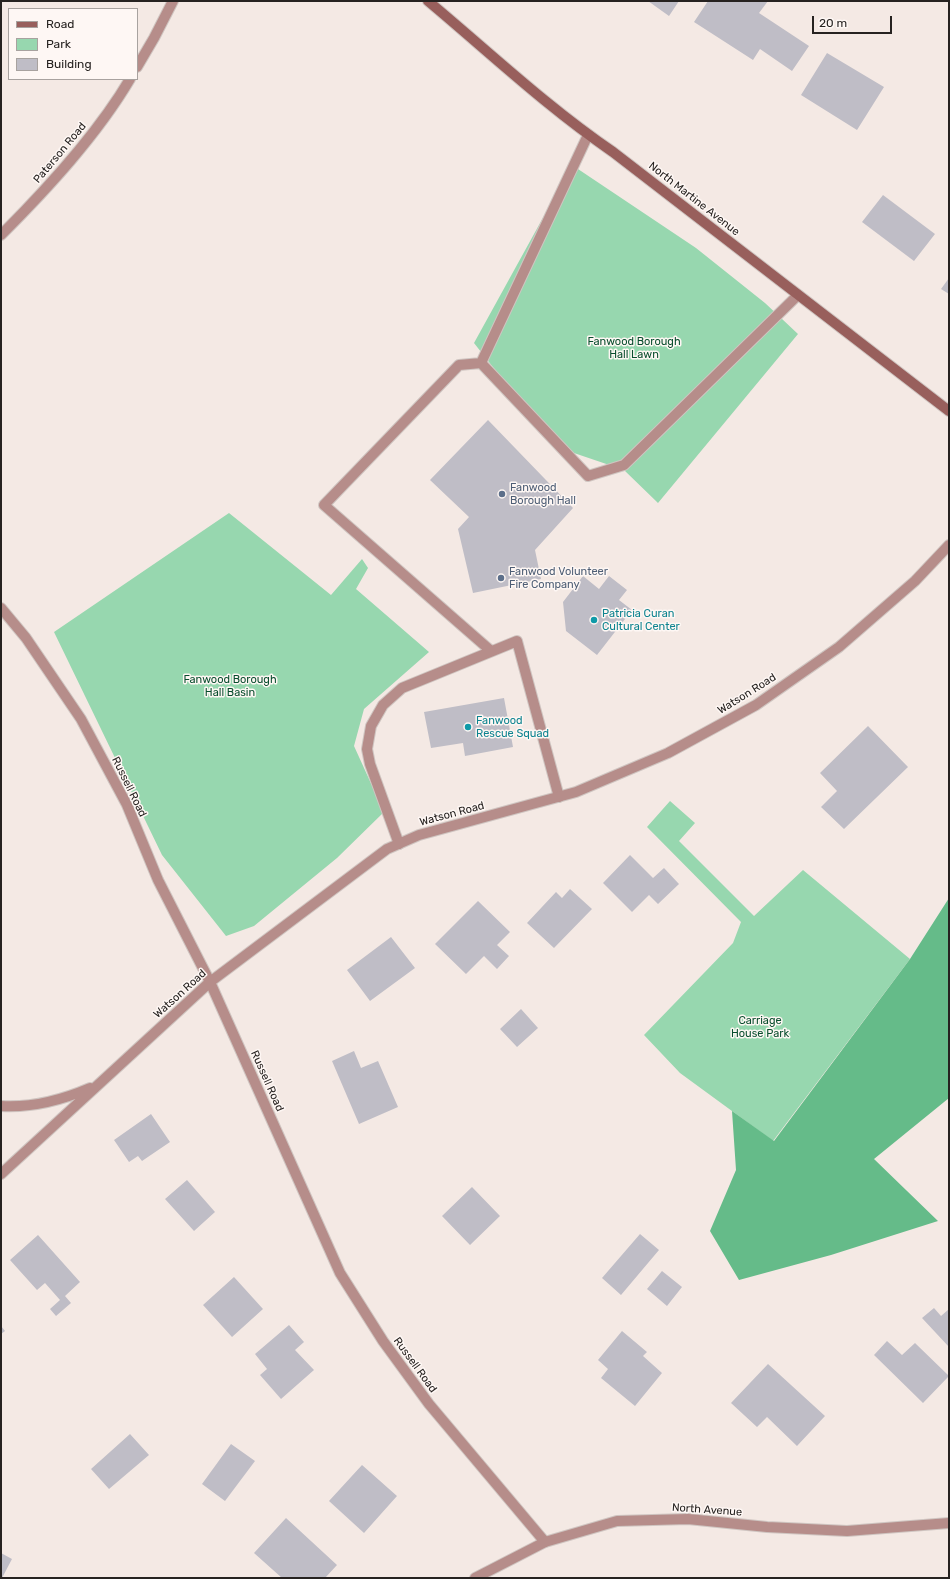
<!DOCTYPE html>
<html>
<head>
<meta charset="utf-8">
<style>
	body { margin:0 }
	#map { position:relative; width:950px; height:1579px; overflow:hidden; background:#f4e9e4; font-family:Rubik,sans-serif }
	canvas { display:block }
	.frame { position:absolute; inset:0; border:2px solid #262220; pointer-events:none }
	.legend { position:absolute; left:8px; top:8px; width:130px; height:72px; box-sizing:border-box; background:#fef7f4; border:1px solid #a8a29f; margin:0; padding:5px 7px; list-style:none; font-size:12px; color:#262220 }
	.legend li { display:flex; align-items:center; gap:8px; height:20px }
	.legend b { width:20px; border:1px solid #a8a29f }
	.scale { position:absolute; left:812px; top:16px; width:80px; height:18px; box-sizing:border-box; border:2px solid #262220; border-top:0; padding-left:5px; font-size:12px; line-height:14px; white-space:nowrap; color:#262220; -webkit-text-stroke:3px #fef7f4; paint-order:stroke }
</style>
</head>
<body>
<div id="map">
<canvas width="950" height="1579"></canvas>
<div class="frame"></div>
<ul class="legend">
<li><b style="height:5px;background:#985f5c"></b>Road</li>
<li><b style="height:11px;background:#97d7af"></b>Park</li>
<li><b style="height:11px;background:#bfbdc6"></b>Building</li>
</ul>
<div class="scale">20 m</div>
</div>
<script>
const g = document.querySelector('canvas').getContext('2d');
g.lineJoin = 'round';
function paint(path, color) {
  g.fillStyle = color;
  g.fill(path, 'evenodd');
}
function strokePath(path, color, width, dash) {
  g.strokeStyle = color;
  g.lineWidth = width;
  g.lineCap = dash ? 'butt' : 'round';
  g.setLineDash(dash || []);
  g.stroke(path);
}
function write(font, color, halo, rows, align = 'center') {
  g.font = font + ' Rubik,sans-serif';
  g.lineWidth = 3;
  g.setLineDash([]);
  g.textBaseline = 'middle';
  g.strokeStyle = halo;
  g.fillStyle = color;
  for (const [text, x, y, turn = 0] of rows) {
    g.save();
    g.translate(x, y);
    g.rotate((+turn || 0) * Math.PI / 180);
    g.textAlign = isNaN(turn) ? turn : align;
    if (halo) g.strokeText(text, 0, 0);
    g.fillText(text, 0, 0);
    g.restore();
  }
}
const green = new Path2D(`
	M572,165L696,248L765,303L798,334L658,503L624,470L571,452L507,385L474,343Z
	M229,513L331,595L362,559L368,568L356,589L429,652L364,709L354,746L384,812L337,858L254,926L226,936L162,855L54,632Z
	M670,801L695,823L679,841L754,916L803,870L910,959L773,1141L680,1073L644,1035L733,943L741,922L647,827Z`);
const forest = new Path2D(`
	M949,898V1098L874,1159L938,1221L831,1255L739,1280L710,1231L736,1170L732,1111L774,1141L910,959Z`);
const building = new Path2D(`
	M648,1H679L669,16Z
	M708,1H768L759,13L809,46L792,71L760,49L753,60L694,22Z
	M827,53L884,87L857,130L801,95Z
	M883,195L935,234L914,261L862,222Z
	M949,278V294L941,289Z
	M488,420L573,508L535,550L541,579L473,593L458,529L469,517L430,480Z
	M583,576L599,589L609,576L627,590L619,600L632,610L597,655L566,631L563,602Z
	M504,698L513,747L465,756L463,743L431,748L424,712Z
	M868,726L908,767L844,829L821,807L837,791L820,773Z
	M630,855L653,878L664,868L679,884L658,904L649,895L632,912L603,883Z
	M570,889L592,909L554,948L527,923L556,892L562,898Z
	M478,901L510,932L497,945L509,956L497,969L484,956L466,974L435,944Z
	M391,937L415,968L370,1001L347,970Z
	M521,1009L538,1028L517,1047L500,1029Z
	M354,1051L361,1068L378,1061L398,1107L359,1124L332,1061Z
	M151,1114L170,1142L142,1161L138,1156L129,1162L114,1140Z
	M187,1180L215,1212L194,1231L165,1199Z
	M472,1187L500,1216L470,1245L442,1216Z
	M640,1234L659,1250L621,1295L602,1278Z
	M38,1235L80,1282L65,1296L71,1303L56,1316L50,1309L60,1300L45,1283L37,1290L10,1260Z
	M662,1271L682,1287L667,1306L647,1289Z
	M234,1277L263,1309L232,1337L203,1305Z
	M934,1308L941,1316L949,1309V1347L922,1318Z
	M289,1325L304,1342L295,1350L314,1370L281,1399L260,1375L267,1369L255,1354Z
	M1,1326L5,1331L1,1334Z
	M622,1331L647,1352L643,1356L662,1373L635,1406L601,1378L608,1369L598,1360Z
	M887,1341L902,1355L915,1343L949,1376L923,1403L874,1355Z
	M768,1364L825,1416L797,1446L767,1417L757,1427L731,1403Z
	M130,1434L149,1455L109,1489L91,1469Z
	M231,1444L255,1461L225,1501L202,1484Z
	M362,1465L397,1496L364,1533L329,1501Z
	M286,1518L337,1565L325,1578H282L254,1553Z
	M1,1553L12,1559L2,1578H1Z`);
const service = new Path2D(`
	M481,363L588,135
	M491,651L324,505L459,365L481,363L588,476L624,465L798,295
	M399,844L370,764L367,749L371,726L383,705L402,688L517,641L559,797`);
const minor = new Path2D(`
	M137,67L154,38L173,1
	M1,235C47,189 97,135 130,79
	M1,608L26,638L81,719L127,805L158,880L210,982L340,1273L383,1341L429,1404L545,1542
	M1,1106C32,1108 62,1100 90,1088
	M1,1174L210,982L387,849L419,835L576,792L668,753L756,705L839,647L915,581L949,545`);
const tertiary = new Path2D(`
	M475,1578L545,1542L617,1521L688,1519L767,1527L847,1531L949,1523`);
const secondary = new Path2D(`
	M428,1C489,52 547,107 613,152L949,411`);
const markers = [
	[502,494,4,"#5c6f8a"],
	[501,578,4,"#5c6f8a"],
	[594,620,4,"#0f9aa8"],
	[468,727,4,"#0f9aa8"]
];
const streetNames = [
	["Paterson Road",60,153,-50],
	["North Martine Avenue",694,199,38],
	["Watson Road",747,694,-32],
	["Russell Road",129,787,64],
	["Watson Road",452,814,-15],
	["Watson Road",180,994,-42],
	["Russell Road",267,1081,66],
	["Russell Road",415,1365,54],
	["North Avenue",707,1510,4]
];
const parkNames = [
	["Fanwood Borough",634,342],
	["Hall Lawn",634,355],
	["Fanwood Borough",230,680],
	["Hall Basin",230,693],
	["Carriage",760,1021],
	["House Park",760,1034]
];
const serviceNames = [
	["Fanwood",510,488],
	["Borough Hall",510,501],
	["Fanwood Volunteer",509,572],
	["Fire Company",509,585]
];
const cultureNames = [
	["Patricia Curan",602,614],
	["Cultural Center",602,627],
	["Fanwood",476,721],
	["Rescue Squad",476,734]
];
paint(green, '#97d7af');
paint(forest, '#65bb89');
paint(building, '#bfbdc6');
strokePath(service, '#cfc5c1', 12);
strokePath(minor, '#cfc5c1', 12);
strokePath(tertiary, '#cfc5c1', 12);
strokePath(secondary, '#cfc5c1', 12);
strokePath(service, '#b68d8a', 10);
strokePath(minor, '#b68d8a', 10);
strokePath(tertiary, '#b68d8a', 10);
strokePath(secondary, '#985f5c', 10);
for (const [x, y, r, color] of markers) {
  const dot = new Path2D();
  dot.arc(x, y, r, 0, 2 * Math.PI);
  g.fillStyle = color;
  g.fill(dot);
  strokePath(dot, '#fef7f4', 1.5);
}
write('11px', '#262220', '#fef7f4', streetNames);
write('11px', '#084d2d', '#fef7f4', parkNames);
write('11px', '#4e5e75', '#fef7f4', serviceNames, 'left');
write('11px', '#0d838f', '#fef7f4', cultureNames, 'left');
</script>
</body>
</html>
